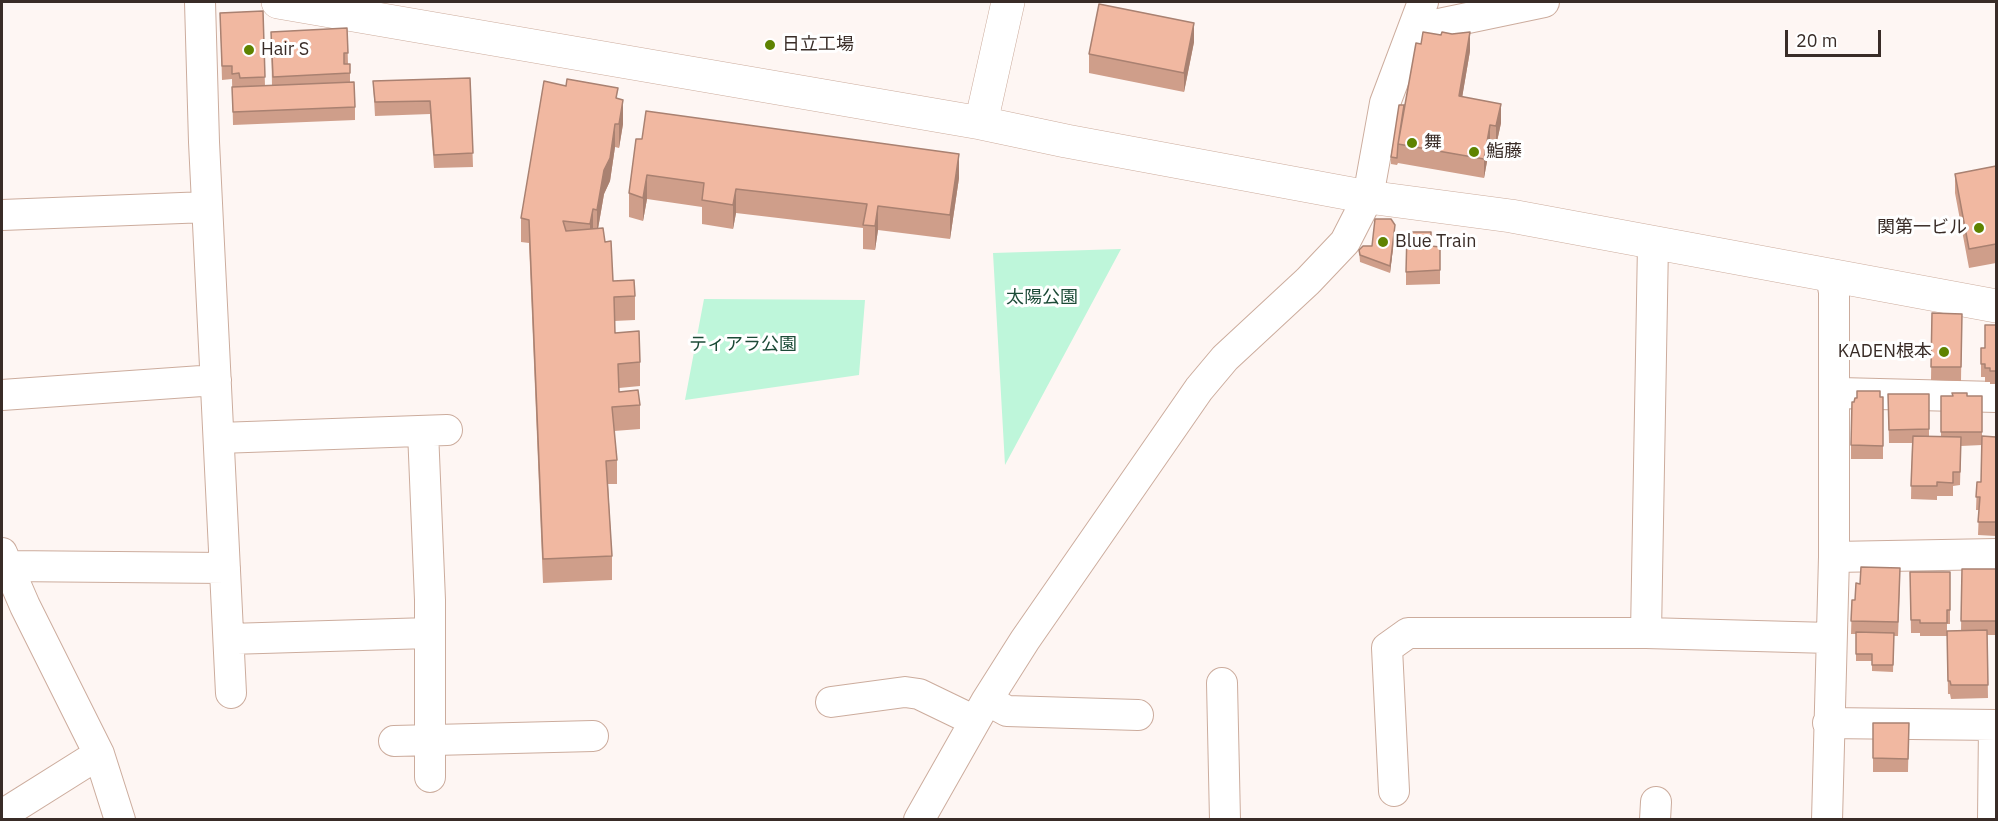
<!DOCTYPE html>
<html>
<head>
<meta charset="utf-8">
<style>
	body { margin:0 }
	#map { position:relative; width:1998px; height:821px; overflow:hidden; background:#fef6f3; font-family:"IBM Plex Sans",sans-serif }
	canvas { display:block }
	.frame { position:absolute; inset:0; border:3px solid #392c27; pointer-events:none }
	.scale { position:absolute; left:1785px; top:30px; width:96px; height:27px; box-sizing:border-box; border:3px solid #392c27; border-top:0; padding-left:8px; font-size:18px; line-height:21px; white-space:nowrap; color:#392c27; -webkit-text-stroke:4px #fff; paint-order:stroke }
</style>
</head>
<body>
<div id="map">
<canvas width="1998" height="821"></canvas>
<div class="frame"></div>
<div class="scale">20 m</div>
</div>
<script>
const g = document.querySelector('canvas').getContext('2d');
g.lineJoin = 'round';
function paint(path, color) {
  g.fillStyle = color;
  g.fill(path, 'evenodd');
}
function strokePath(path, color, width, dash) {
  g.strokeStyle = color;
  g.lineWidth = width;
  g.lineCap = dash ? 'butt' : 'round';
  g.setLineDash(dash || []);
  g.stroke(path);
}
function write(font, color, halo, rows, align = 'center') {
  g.font = font + ' "IBM Plex Sans","Noto Sans JP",sans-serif';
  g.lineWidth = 6;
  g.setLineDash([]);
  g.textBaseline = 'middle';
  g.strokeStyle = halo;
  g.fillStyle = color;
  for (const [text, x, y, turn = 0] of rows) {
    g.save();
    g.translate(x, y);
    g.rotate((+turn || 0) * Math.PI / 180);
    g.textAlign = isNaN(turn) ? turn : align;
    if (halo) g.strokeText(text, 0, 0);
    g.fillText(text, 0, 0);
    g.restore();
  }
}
const green = new Path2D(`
	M1121,249L1005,465L993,253Z
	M704,299L865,300L859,375L685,400Z`);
const street = new Path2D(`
	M200,2L204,142L231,693
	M1415,25L1439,24L1544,2
	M2,215L207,207
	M1840,393L1996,397
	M2,395L216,380
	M423,431L430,600V777
	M219,438L447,430
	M2,553L25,606L99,754L120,820
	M1834,557L1996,554
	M7,566L225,568
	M1646,633L1653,244
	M229,639L429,633
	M1222,683L1225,820
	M987,700L1007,711L1138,715
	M831,702L905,692L919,694L975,721
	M1828,723L1996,725
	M394,741L593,736
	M1394,791L1387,648L1408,633H1646L1830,638
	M2,815L99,754
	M919,820L987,700L1025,640L1199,389L1225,358L1308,281L1345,242L1368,197L1385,103L1423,2
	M1655,820L1656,802
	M1827,820L1834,557V292L1831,276
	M1993,820L1994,725`);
const secondary = new Path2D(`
	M278,2L981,123L1066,141L1368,197L1511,216L1996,306
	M981,123L1008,2`);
const wall = new Path2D(`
	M263,11L265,86H272L271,32L347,28L348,64H350V82L355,107V120L233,125L232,79L222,80L220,13Z
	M1194,42L1184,92L1089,73V54Z
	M1470,51L1462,97L1501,123L1496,146L1490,145L1484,178L1398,163L1397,165L1391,164V157L1404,105Z
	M470,78L473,167L434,168L430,114L375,116L373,81Z
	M566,86L618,99L623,124L619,148L615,147L610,181L604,194L598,229L605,242L613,281L635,296V320L614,321L615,333L640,362V386L619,388V392L640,405V429L614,431L617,460V484H608L612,556V580L543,583L529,243L521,242V218Z
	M636,139L959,178L950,239L878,230L875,250L863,249V228L736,213L733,229L702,224V207L647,199L643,221L629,217V193Z
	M1996,166V263L1969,268L1955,193V174Z
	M1395,232L1390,273L1360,262L1359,250L1372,246Z
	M1431,246L1440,247V284L1406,285V272Z
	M1932,313L1962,314L1961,381L1931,380Z
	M1996,325V384H1990V382H1985V377H1981V348H1985Z
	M1952,393L1967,396H1982V437H1996V536L1978,535L1979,510H1976L1977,482H1981L1982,445L1961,446L1960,485L1953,486V496H1937V500L1911,499L1912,443H1889L1888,394H1929V437H1941V396H1952Z
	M1880,397H1883V459H1851V445Z
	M1962,569H1996V680V635H1987L1988,698L1951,699L1950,694H1948L1947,631H1961Z
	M1910,572H1950V624H1947V636H1920V633H1911Z
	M1900,581L1898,636H1894L1893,672L1872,671V661H1856V634H1851L1852,600H1855L1860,584Z
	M1873,723H1909L1908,772H1873Z`);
const shadedWall = new Path2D(`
	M1194,23V42L1184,92V73Z
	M1470,32V51L1459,116V96Z
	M623,100V124L619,148V124Z
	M1501,104V123L1496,146V126Z
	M615,124V147L610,181L604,194L597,234V210L604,170Z
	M1490,125V145L1484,178V159Z
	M959,154V178L950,239V215Z
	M647,175V199L643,221V198Z
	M736,189V213L733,229V205Z
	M878,206V230L875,250V226Z
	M593,209V233L590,248V224Z
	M1395,225V232L1390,273V266Z`);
const building = new Path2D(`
	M1099,4L1194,23L1184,73L1089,54Z
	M263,11L265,77L240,78L239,73L232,74V66H222L220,13Z
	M347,28L348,53H344V64H350V73L273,77L271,32Z
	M1423,32L1441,35L1442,32L1452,34L1470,32L1459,96L1501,104L1496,126L1490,125L1484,159L1398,144L1416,43L1421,44Z
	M470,78L473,153L434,155L430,101L375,102L373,81Z
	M567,79L618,88L616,98L623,100L619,124H615L610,158L604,170L597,210L593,209L590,224L563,221L566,231L603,228L605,242L611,241L613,281L634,280L635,296L614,297L615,333L639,331L640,362L618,364L619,392L638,390L640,405L612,407L617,460L606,461L612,556L543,559L529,220L521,218L544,81L566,86Z
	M354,82L355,107L233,112L232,87Z
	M1399,105H1404L1398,144L1397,158L1391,157Z
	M646,111L959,154L950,215L878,206L875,226L863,225L867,204L736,189L733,205L702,200L704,183L647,175L643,198L629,193L636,139H642Z
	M1996,166V244L1969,249L1955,174Z
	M1375,219H1391L1395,225L1390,266L1360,255L1359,250L1363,246H1372Z
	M1407,232H1431V246L1440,247V270L1406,272Z
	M1932,313L1962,314L1961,367H1931Z
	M1985,325H1996V371H1990V368H1985V364H1981V348H1985Z
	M1857,391H1880V397H1883V446L1851,445L1852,402H1854L1855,398H1857Z
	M1952,393H1967V396H1982V432H1941V396H1953Z
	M1888,394H1929V429L1889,430Z
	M1913,436L1961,437L1960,472H1953V483L1937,482V486H1911Z
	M1982,436L1996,437V522H1978L1980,497H1976L1977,482H1981Z
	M1861,567L1900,568L1898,622L1851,621L1852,600H1855L1856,583L1860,584Z
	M1962,569H1996V621H1961Z
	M1910,572H1950V610H1947V623H1920V620H1911Z
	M1987,630L1988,685H1951L1950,681H1948L1947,631Z
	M1856,632L1894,633L1893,665H1872V654H1856Z
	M1873,723H1909L1908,759L1873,758Z`);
const markers = [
	[770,45,6,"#5e8301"],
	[249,50,6,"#5e8301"],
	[1412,143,6,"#5e8301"],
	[1474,152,6,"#5e8301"],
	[1979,228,6,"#5e8301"],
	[1383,242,6,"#5e8301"],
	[1944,352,6,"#5e8301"]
];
const poiNames = [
	["日立工場",782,45],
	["Hair S",261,50],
	["舞",1424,143],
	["鮨藤",1486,152],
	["関第一ビル",1967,228,"right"],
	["Blue Train",1395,242],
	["KADEN根本",1932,352,"right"]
];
const parkNames = [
	["太陽公園",1042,298],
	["ティアラ公園",743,345]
];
paint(green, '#bef6da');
strokePath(street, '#ccac9d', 32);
strokePath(secondary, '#ccac9d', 34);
strokePath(street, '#fff', 30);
strokePath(secondary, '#fff', 33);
paint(wall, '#cf9e8a');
paint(shadedWall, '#a98171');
paint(building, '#f1b8a1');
strokePath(building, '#a98171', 1.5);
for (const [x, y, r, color] of markers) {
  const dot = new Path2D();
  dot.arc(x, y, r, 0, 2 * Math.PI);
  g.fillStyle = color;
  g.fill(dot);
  strokePath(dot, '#fff', 2);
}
write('18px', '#392c27', '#fff', poiNames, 'left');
write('18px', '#1c4b37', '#fff', parkNames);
</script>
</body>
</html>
